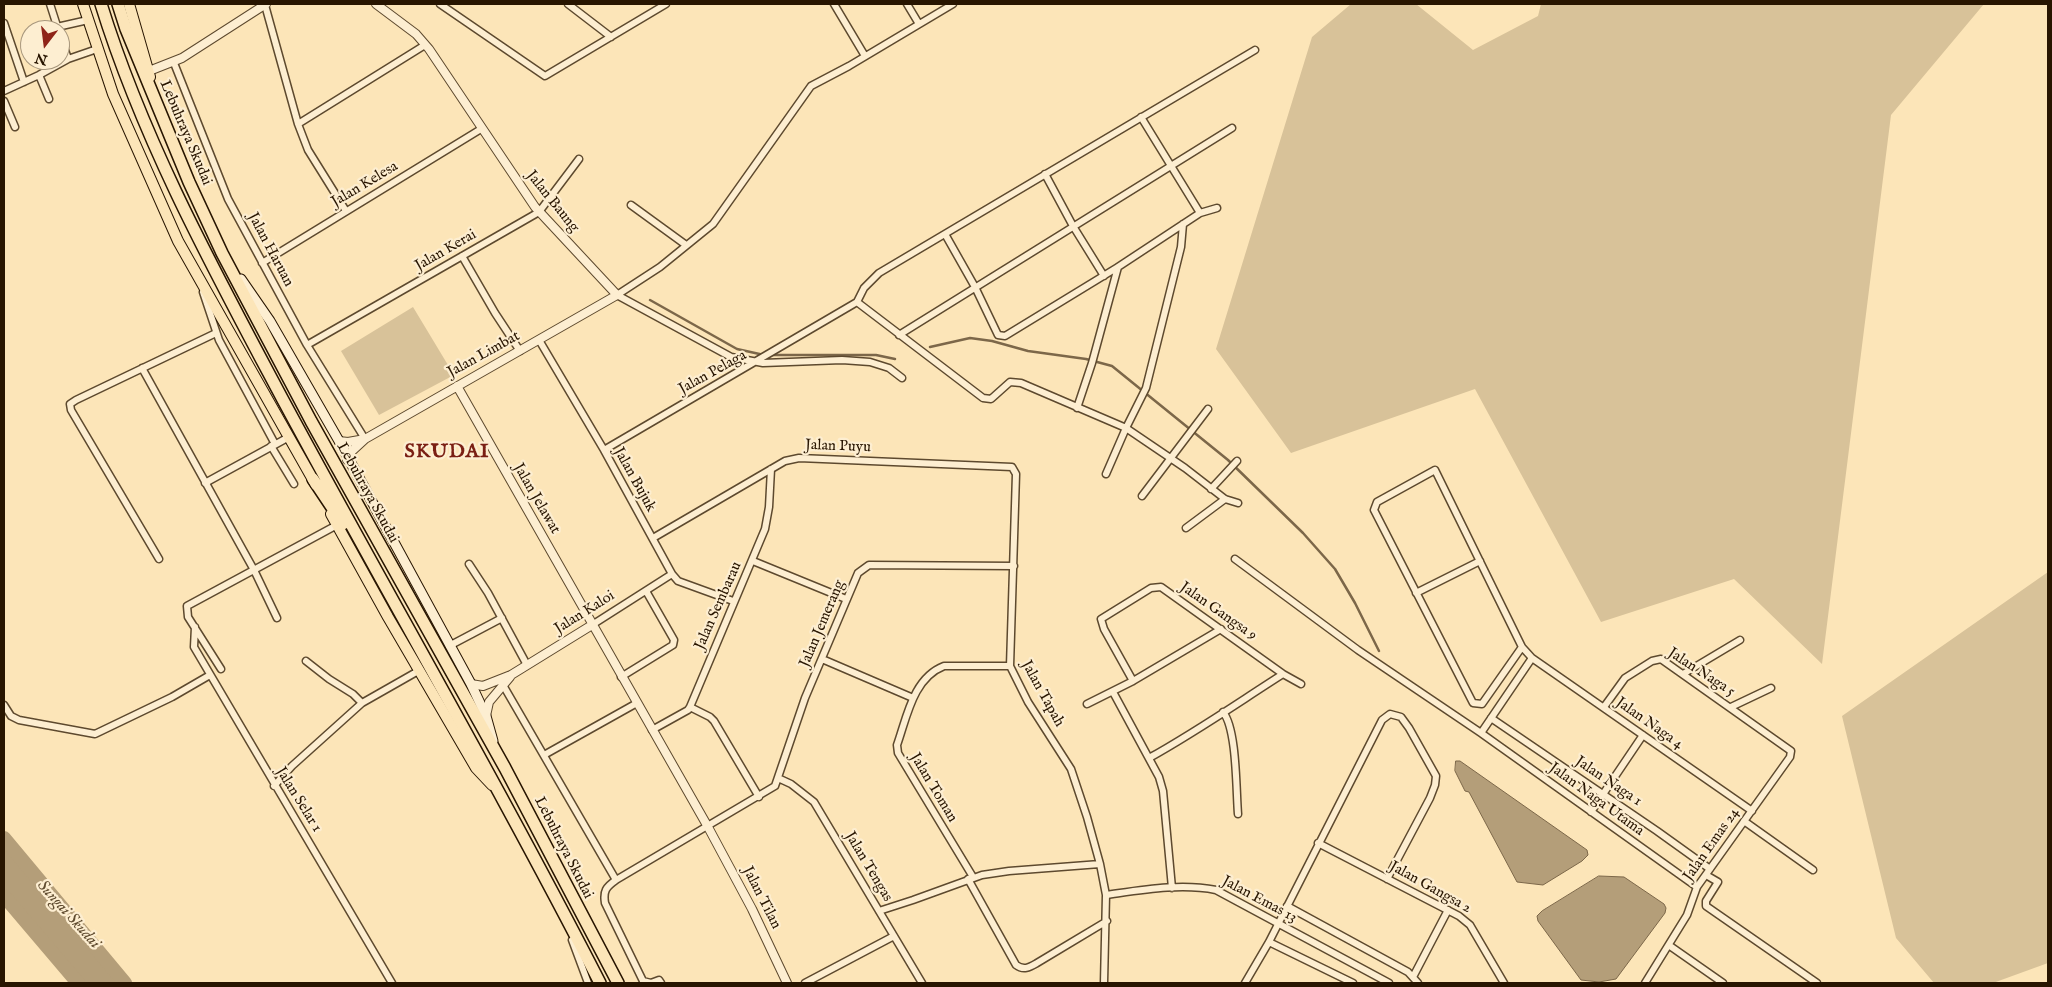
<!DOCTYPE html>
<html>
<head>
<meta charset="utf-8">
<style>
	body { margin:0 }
	#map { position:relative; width:2052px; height:987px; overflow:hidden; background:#fce5b8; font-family:"IM FELL English",serif }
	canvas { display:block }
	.frame { position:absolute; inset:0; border:5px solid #281500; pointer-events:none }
	.north { position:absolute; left:20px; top:20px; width:50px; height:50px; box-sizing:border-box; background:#fdeed1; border:1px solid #a8977d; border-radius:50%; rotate:195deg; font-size:14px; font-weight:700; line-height:20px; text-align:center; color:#281500 }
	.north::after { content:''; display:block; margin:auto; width:18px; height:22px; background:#8f2418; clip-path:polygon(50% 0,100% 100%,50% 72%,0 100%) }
</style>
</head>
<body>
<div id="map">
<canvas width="2052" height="987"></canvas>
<div class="frame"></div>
<div class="north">N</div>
</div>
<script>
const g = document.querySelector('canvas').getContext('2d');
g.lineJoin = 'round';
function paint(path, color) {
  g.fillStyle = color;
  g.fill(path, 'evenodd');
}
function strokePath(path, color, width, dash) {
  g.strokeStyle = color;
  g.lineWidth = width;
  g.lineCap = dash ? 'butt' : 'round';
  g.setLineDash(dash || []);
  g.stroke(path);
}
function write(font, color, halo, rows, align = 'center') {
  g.font = font + ' "IM FELL English",serif';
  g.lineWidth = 4.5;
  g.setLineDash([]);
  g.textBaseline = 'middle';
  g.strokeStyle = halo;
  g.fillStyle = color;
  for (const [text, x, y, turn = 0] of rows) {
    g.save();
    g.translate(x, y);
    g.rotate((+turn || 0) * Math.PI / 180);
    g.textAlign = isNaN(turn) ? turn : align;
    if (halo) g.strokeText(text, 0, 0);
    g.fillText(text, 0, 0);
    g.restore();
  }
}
const green = new Path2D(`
	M1351,4H1416L1473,50L1538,16L1541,4H1984L1891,115L1822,664L1734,579L1601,622L1475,389L1291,453L1216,349L1312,37Z
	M413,307L454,375L379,415L341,351Z
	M2048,572V963L1993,983H1934L1896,938L1842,716Z`);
const water = new Path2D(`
	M1456,761H1460L1587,850L1588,855L1582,861L1543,885L1517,882L1469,792L1465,791L1455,771Z
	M4,838L125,983H78L4,896Z
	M1599,876L1624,877L1664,904L1666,908L1665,913L1616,979L1599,982L1581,980L1538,921L1537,916L1542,911Z`);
const stream = new Path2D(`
	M650,300L737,349L764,355
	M930,347L970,338L992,341L1028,351L1086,359L1112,366L1228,460L1303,533L1335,569L1355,603L1379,651
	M770,355H876L895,359`);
const river = new Path2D(`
	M4,838L125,983
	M4,896L78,983`);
const minor = new Path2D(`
	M50,4L58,29
	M440,4L545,76L666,4
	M568,4L611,37
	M834,4L865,56
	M907,4L919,24
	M265,5L298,124L308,150L346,211
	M4,23L24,82
	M57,27L88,20
	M60,35L68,59
	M174,63L228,199L307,345L365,439
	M39,75L49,99
	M4,91L39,75L68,59L97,49
	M4,101L15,127
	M1141,117L1200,213
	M298,124L425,45
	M1045,174L1073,226L1104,276
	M631,205L686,245
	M945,234L975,287L998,335L1005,336L1118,267L1200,213L1217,208
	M462,256L495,313L520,351
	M262,263L481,129
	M203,292L219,340L275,444
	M857,302L983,398L991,399L1010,382L1021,383L1126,428L1185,468L1225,499L1238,503
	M899,335L1232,128
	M539,340L604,450L672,574L678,581L733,601
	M307,345L539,212L579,159
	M142,368L254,570L277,618
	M902,378L889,368L870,362L842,360L763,363L731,357L617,295L660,267L713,224L811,86L849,66L953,4
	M1077,408L1092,363L1118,267
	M271,446L294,484
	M604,450L857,302L864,288L879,273L1255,50
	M1106,474L1126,428L1146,388L1181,247L1183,224
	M205,483L289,437
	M1211,489L1237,461
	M1142,496L1208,409
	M1186,528L1225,499
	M653,538L785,461L799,458L1012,467L1016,474L1010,666L1028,702L1071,769L1087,817L1100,864L1106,895L1104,983
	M159,559L71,410L70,404L76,400L216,333
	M1235,559L1358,650L1481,733L1697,887
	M753,561L846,599
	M469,564L488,593L527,665
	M1416,593L1480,561
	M592,625L672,574
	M195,627L194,647L392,983
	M449,646L502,618
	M1522,647L1482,704L1473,703L1374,510L1377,502L1435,470L1522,647L1532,658L1752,811
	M822,659L913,698
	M306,661L329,679L353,694L362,703
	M221,669L188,617L187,606L337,525
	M1683,674L1740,640
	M621,677L673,645L674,640L646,591
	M1133,681L1104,629L1101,619L1151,588L1161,587L1283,674L1301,684
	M503,685L616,880
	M1113,692L1159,777L1163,791L1172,888
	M1087,704L1133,681L1221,629
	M4,705L11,716L19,720L95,734L172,697L210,675
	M690,707L710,717L714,721L759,797
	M1604,707L1625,678L1652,661L1661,659L1791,751L1790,757L1697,887L1687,915L1645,983
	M1731,707L1771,688
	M1223,712C1237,729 1236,790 1238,814
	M1491,718L1657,831L1710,869
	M652,730L688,710L690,707L765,529L769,507L771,469
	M1481,733L1532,658
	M544,755L637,703
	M1149,758C1196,732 1239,702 1283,674
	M778,778L791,784L814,802L922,983
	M274,786L292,766L362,703L420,670
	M1591,812L1643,735
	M1744,821L1813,870
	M1318,843L1459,916L1470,925L1504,983
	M1706,875L1718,882L1706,901V906L1817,983
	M973,877L898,753L897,745C907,717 913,678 944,666H1010
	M968,879L1016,965C1024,971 1030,967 1037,963L1107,921
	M1106,895C1142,890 1180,883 1216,890L1389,983
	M1287,906L1408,972L1418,983
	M879,911L913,900L982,875L1009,871L1100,864
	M572,940L588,983
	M1269,942L1353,983
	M1670,946L1723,983
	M1413,977L1448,910
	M661,983L659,980L651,983L643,981L605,903C603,891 606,887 616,880L775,786L805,698L858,573L869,565L1014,566
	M805,983L894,936
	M1245,983L1269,942L1382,720L1390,714L1401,717L1409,728L1436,776L1435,785L1430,798L1387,879`);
const tertiary = new Path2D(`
	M149,71L182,58L266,4
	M457,386L708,827L752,909L787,983
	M339,441L348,442L365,439
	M347,460L352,451L365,439L617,295L535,207L429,49L416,34L376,4
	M471,684L483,686L511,675L592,625
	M486,716L489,702L510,677`);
const secondary = new Path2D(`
	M241,279L270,321L339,441L471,684L486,716L493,741`);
const primary = new Path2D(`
	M83,4L113,94L178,241L316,485
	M129,4L150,77
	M331,514L388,617L476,768L492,785`);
const trunk = new Path2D(`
	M101,4C144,143 215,272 283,400C388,595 499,786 600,983
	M118,4L126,29L189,182L222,253L311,421L505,768L618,983
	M313,479L343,524`);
const streetNames = [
	["Lebuhraya Skudai",185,133,67],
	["Jalan Kelesa",365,185,-31],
	["Jalan Baung",552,202,51],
	["Jalan Haruan",270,250,62],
	["Jalan Kerai",446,251,-30],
	["Jalan Limbat",484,355,-29],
	["Jalan Pelaga",713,373,-29],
	["Jalan Puyu",838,447,2],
	["Jalan Bujuk",634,480,61],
	["Lebuhraya Skudai",367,493,61],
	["Jalan Jelawat",536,499,60],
	["Jalan Sembarau",719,606,-66],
	["Jalan Gangsa 9",1218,612,35],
	["Jalan Kaloi",585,613,-32],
	["Jalan Jemerang",823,624,-67],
	["Jalan Naga 5",1701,673,33],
	["Jalan Tapah",1042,694,61],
	["Jalan Naga 4",1649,724,35],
	["Jalan Naga 1",1608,782,34],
	["Jalan Toman",933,788,59],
	["Jalan Selar 1",298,800,58],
	["Jalan Naga Utama",1596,800,36],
	["Jalan Emas 24",1712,845,-55],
	["Lebuhraya Skudai",563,848,63],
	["Jalan Tengas",868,867,59],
	["Jalan Gangsa 2",1430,888,29],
	["Jalan Tilan",761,898,63],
	["Jalan Emas 13",1259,900,28]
];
const waterNames = [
	["Sungai Skudai",68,915,48]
];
const districtNames = [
	["SKUDAI",447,453]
];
paint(green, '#d8c299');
paint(water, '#b49e79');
strokePath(water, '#7c6749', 1);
strokePath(stream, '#7c6749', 2.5);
strokePath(river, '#b49e79', 14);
strokePath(minor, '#5d492e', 9);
strokePath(tertiary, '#5d492e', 10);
strokePath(secondary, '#281500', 11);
strokePath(primary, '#281500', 12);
strokePath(trunk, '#281500', 14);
strokePath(minor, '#fdeed1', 6);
strokePath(tertiary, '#fdeed1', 8);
strokePath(secondary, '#fdeed1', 9);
strokePath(primary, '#fce5b8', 10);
strokePath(trunk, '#fce5b8', 11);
write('15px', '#281500', '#fdeed1', streetNames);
write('italic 16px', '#604c30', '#fdeed1', waterNames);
g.letterSpacing = '1px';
write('bold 20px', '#7a1f14', '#fdeed1', districtNames);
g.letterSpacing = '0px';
</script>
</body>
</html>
